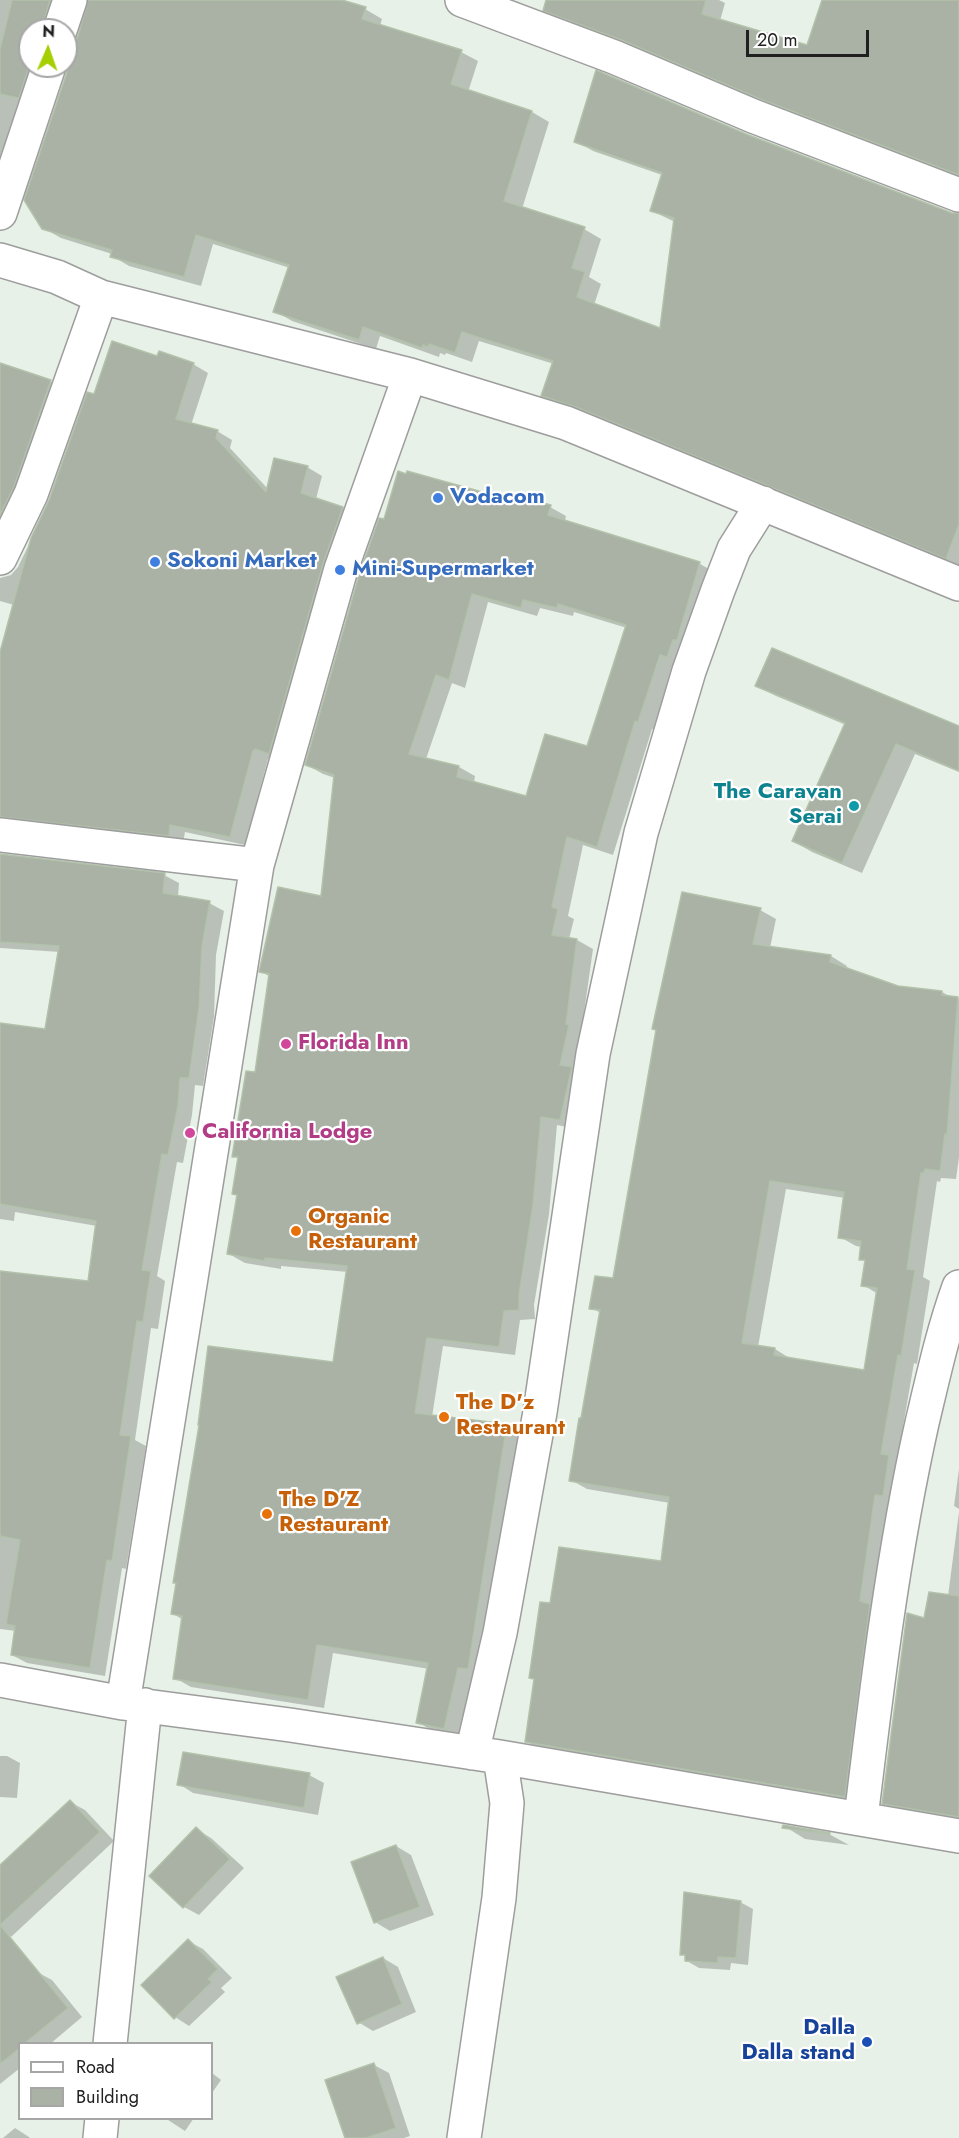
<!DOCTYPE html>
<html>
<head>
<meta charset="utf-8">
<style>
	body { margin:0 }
	#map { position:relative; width:959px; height:2138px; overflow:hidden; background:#e8f1e7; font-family:Jost,sans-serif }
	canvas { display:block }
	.legend { position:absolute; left:18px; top:2042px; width:195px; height:78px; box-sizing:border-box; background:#fff; border:2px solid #a6a6a6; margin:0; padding:8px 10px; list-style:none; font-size:18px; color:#202020 }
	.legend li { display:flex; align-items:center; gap:12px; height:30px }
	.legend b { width:30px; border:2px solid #a6a6a6 }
	.north { position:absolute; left:18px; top:18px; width:60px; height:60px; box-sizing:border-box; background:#fff; border:2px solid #a6a6a6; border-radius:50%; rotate:2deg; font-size:16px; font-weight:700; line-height:24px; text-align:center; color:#202020 }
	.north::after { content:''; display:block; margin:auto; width:21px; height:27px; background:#a5ce03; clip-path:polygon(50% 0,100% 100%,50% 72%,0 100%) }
	.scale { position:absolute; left:746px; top:30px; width:123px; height:27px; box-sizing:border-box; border:3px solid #202020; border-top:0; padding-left:8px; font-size:18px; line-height:21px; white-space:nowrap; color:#202020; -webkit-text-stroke:4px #fff; paint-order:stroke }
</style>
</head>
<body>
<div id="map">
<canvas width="959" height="2138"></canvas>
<ul class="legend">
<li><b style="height:8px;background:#fff"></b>Road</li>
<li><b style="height:16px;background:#aab2a6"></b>Building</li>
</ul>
<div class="north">N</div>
<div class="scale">20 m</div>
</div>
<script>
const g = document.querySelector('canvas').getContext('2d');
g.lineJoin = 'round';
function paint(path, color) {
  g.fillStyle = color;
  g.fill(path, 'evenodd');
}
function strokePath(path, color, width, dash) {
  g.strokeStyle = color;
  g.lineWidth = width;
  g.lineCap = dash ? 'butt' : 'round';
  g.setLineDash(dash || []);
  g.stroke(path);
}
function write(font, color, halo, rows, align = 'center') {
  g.font = font + ' Jost,sans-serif';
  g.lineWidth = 4.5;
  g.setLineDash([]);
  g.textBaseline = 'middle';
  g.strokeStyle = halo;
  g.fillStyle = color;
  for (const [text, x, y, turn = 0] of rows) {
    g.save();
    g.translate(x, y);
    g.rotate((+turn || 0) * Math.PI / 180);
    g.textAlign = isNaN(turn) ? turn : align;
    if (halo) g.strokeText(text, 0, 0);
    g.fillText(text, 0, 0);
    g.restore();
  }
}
const shadow = new Path2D(`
	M0,0H72L60,30H30V66H51L0,214Z
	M90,0H337L365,9L382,19L380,26L461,52L478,61L468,92L532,112L549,122L522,209L584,229L601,239L589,277L601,284L594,305L661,330L675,222L652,211L662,175L593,151L576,141L745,135L952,214L959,215V565L592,415L559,405L543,395L554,364L479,341L472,362L446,353L445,355L440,353L439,357L380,336L376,349L292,321L275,311L290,268L213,244L201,286L129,266L112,256V254L61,238L43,228L68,72L69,63L66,57V49L74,45L79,37Z
	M548,0H719L725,3L720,21L808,47L937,0H959V177L779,108L640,49L562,20L545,10Z
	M158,358L193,364L208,373L191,425L217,431L232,440L230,448L268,489L307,467L322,476L316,499L343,508L357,516L271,757L268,759L245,845L185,832L183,843L0,832V658L14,605L0,601V578L11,575L18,567L50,501L95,396Z
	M5,366L51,382L66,390L0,554V381Z
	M519,504L550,507L566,516L565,521L700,564L716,573L655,730L652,729L613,855L583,845L568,916L574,919L569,939L577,940L593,949L581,1034L576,1129L557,1125L549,1214L534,1305L535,1319L520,1320L515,1355L443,1346L432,1417L506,1426L522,1435L484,1678L460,1737L434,1732L418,1722L429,1669L333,1653L324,1708L191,1687L175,1678L183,1620L172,1613L334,1364L348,1272L281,1266V1269L245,1263L229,1254L238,1196L233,1193L239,1159L234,1156L257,1074L270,977L261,971L322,898L335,778L323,774L307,765ZM488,602L537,616L540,608L573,616L574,612L627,628L588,748L527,798L474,783L475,776L459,767L426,759L452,683L465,688Z
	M757,686L959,727V772L915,754L862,873L812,852L793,841L846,725L776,696Z
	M0,855L164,875L179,883L178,897L209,903L224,911L216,955L214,1017L203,1086L195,1085L192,1115L183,1163L177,1162L157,1276L165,1281L158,1329L151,1328L135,1440L146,1446L126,1569L122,1568L105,1676L27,1663L12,1655L16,1631L0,1629V1323L89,1282L97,1226L15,1212L14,1221L0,1219V1024L47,1031L60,952L0,948Z
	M760,910L776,919L770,948L831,956L847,966L846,969L898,987L942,992L951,997L959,999V1157L956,1179L941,1178L940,1182L937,1181L923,1277L930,1281L917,1364L914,1363L897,1461L904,1465L861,1805L543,1751L527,1742L535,1680L531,1677L551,1605L663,1563L670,1503L587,1489L571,1480L601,1313L591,1308L614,1280ZM786,1189L845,1198L840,1237L856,1246L862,1247L860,1259L866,1262L863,1285L878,1294L865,1371L791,1359L775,1349L758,1347Z
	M959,1469V1509L954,1506Z
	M959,1512V1824L904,1815L883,1803L926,1620L948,1596Z
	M0,1756H7L20,1763L17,1798L0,1797Z
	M309,1775L324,1783L318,1815L193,1793L179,1784Z
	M70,1802L85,1810L114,1841L11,1937L0,1930V1867Z
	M784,1826L829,1834L849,1845L805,1839Z
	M196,1829L211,1838L244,1868L199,1915L184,1907L151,1876Z
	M396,1846L411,1855L434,1915L390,1931L375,1922Z
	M740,1902L753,1909L748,1965L731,1963L730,1970L699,1968L687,1961V1957L682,1954Z
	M188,1941L203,1949L232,1978L221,1988L225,1992L189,2026L175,2017Z
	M383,1958L398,1967L416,2012L373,2031L358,2022Z
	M37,1972L52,1980L82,2017L50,2044H20V2068L0,2084V2003Z
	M374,2065L389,2073L410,2136L404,2138H346Z
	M212,2073L221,2080L212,2093Z
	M165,2118H194L185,2131Z
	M15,2128L29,2137L30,2138H3Z`);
const building = new Path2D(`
	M12,0H50L42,30H30V64L19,98L0,94V49Z
	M88,0H342L366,7L362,19L462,50L451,84L532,111L504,201L585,227L572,268L585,272L577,297L660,328L674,218L650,211L662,173L574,142L596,70L746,134L952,213H959V524L946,559L573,406L541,396L553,361L462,332L455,353L429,344L428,347L423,345L422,348L363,327L359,340L273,312L289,265L196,235L184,277L110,257L112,250L42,229L24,200L67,72L66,47L73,44L78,36Z
	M546,0H706L702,14L807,45L822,0H959V175L760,99L621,40L543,11Z
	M112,341L157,356L159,351L194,363L176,419L218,430L216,438L266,492L274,458L308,466L301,493L343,507L323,564L269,754L255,749L253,751L230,837L170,825L169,836L0,817V652L31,538L49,500L87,392L94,394Z
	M0,363L51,380L14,487L0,515Z
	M398,471L406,474L407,471L518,502L520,497L551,505L548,515L700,562L677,640H673L667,657L660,655L638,722L635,721L597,847L567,837L552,907L558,909L552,935L577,939L566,1024L569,1025L560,1065L572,1067L560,1120L541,1117L533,1205L519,1295V1310L504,1311L499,1347L427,1338L415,1413L507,1424L468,1669L458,1668L444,1729L416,1723L428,1663L317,1645L308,1700L173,1679L182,1616L171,1614L176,1583H173L199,1425H198L208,1346L333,1362L347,1266L265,1258V1261L227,1254L237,1195L232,1194L238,1157H232L246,1071L255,1072L269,974L259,972L278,887L321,896L334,775L305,765L359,575L379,518L384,519ZM472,594L521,608L523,600L557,608L558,604L626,625L587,746L545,734L526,796L457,777L459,766L409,754L436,675L449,680Z
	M772,648L959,726V771L896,744L842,863L792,841L845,723L755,686Z
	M0,854L165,873L163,893L210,901L202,946L199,1008L189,1078H180L178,1106L168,1155L162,1154L142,1270L151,1271L143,1322L137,1321L120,1435L131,1436L112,1561L107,1560L90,1668L11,1655L15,1626L6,1624L20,1540L0,1536V1271L88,1281L96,1221L0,1204V1023L45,1029L59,946L0,942Z
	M682,892L761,908L753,944L831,955L830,962L898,986L942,991V995L958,997L947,1135L945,1134L940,1171L925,1169L924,1173H921L907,1269L915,1270L901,1356L898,1355L881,1454L889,1455L883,1496L875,1495L860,1601L870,1604L845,1797L525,1742L534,1679L529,1678L540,1602L550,1603L559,1547L661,1561L669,1497L569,1481L579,1418H581L600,1310L589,1309L595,1276L613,1278L656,1030L652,1029ZM770,1181L844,1192L838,1238L861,1241L859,1260H865L861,1286L877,1288L864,1370L774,1355L775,1348L742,1343Z
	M929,1592L959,1596V1817L882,1804L907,1613L924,1618Z
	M183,1752L310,1773L304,1808L177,1785Z
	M70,1800L100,1832L0,1925V1865Z
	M783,1825L830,1833V1834L782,1828Z
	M196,1827L230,1859L183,1908L149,1876Z
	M396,1845L420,1907L374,1923L351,1862Z
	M684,1892L741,1901L736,1958L718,1957V1963L685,1961V1955H680Z
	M0,1925L68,2008L25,2043H20V2048L0,2064Z
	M188,1939L218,1969L208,1979L212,1982L174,2019L141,1985Z
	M383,1957L402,2004L357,2024L336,1977Z
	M374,2063L396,2128L366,2138H345L325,2080Z`);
const minor = new Path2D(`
	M462,0L614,57L753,116L959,195
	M60,30L70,0
	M0,213L49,66
	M0,260L57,277L101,297L410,375L566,423L959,584
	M0,558L31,494L101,297
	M0,835L257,865
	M0,1680L123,1703L290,1725L500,1757L959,1836
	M123,1703L257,865L341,569L410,375
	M472,1753L500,1633L540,1412L593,1054L641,833L689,671L718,590L734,549L763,503
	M861,1818C877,1685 893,1553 922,1423C933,1377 943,1331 959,1287
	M110,2044L145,1705
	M100,2138L102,2118
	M464,2138L499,1898L507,1803L500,1757`);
const markers = [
	[438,498,6,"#3f7fe0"],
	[155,562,6,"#3f7fe0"],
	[340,570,6,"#3f7fe0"],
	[854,806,6,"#0f9aa8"],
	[286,1044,6,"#d1479c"],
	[190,1133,6,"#d1479c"],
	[296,1231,6,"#e8710a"],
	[444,1417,6,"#e8710a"],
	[267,1514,6,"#e8710a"],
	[867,2042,6,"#1a4fb4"]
];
const shopNames = [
	["Vodacom",450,498],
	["Sokoni Market",167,562],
	["Mini-Supermarket",352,570]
];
const cultureNames = [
	["The Caravan",842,793],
	["Serai",842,818]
];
const hotelNames = [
	["Florida Inn",298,1044],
	["California Lodge",202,1133]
];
const foodNames = [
	["Organic",308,1218],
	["Restaurant",308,1243],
	["The D'z",456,1404],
	["Restaurant",456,1429],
	["The D'Z",279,1501],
	["Restaurant",279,1526]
];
const transitNames = [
	["Dalla",855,2029],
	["Dalla stand",855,2054]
];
paint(shadow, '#0003');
paint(building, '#aab2a6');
strokePath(building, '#b2c2aa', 1.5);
strokePath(minor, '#9d9d9d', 36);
strokePath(minor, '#fff', 33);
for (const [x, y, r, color] of markers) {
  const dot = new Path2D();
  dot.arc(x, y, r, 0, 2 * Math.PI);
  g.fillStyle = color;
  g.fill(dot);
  strokePath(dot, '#fff', 2);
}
write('bold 22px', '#366cbe', '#fff', shopNames, 'left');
write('bold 22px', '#0d838f', '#fff', cultureNames, 'right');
write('bold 22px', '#b23c85', '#fff', hotelNames, 'left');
write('bold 22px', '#c56008', '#fff', foodNames, 'left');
write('bold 22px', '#164399', '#fff', transitNames, 'right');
</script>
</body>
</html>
